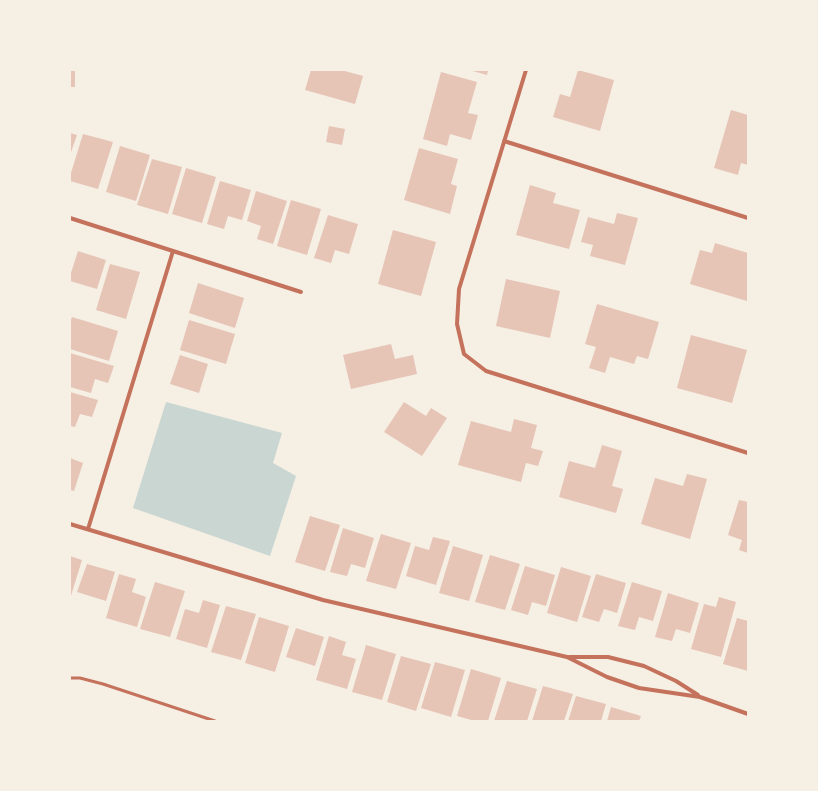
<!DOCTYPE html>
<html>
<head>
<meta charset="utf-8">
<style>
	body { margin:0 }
	#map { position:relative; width:818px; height:791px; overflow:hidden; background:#f6efe4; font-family:"IBM Plex Sans",sans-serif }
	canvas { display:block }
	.frame { position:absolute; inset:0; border:71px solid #f6efe4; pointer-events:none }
</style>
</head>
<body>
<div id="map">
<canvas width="818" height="791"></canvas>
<div class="frame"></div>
</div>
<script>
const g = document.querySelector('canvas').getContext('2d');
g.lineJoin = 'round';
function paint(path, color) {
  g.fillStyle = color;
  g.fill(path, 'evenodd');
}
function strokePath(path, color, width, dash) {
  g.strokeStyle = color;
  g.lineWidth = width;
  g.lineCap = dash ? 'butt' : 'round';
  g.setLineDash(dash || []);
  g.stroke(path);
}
const water = new Path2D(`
	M166,402L282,433L273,463L296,476L270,556L133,508Z`);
const building = new Path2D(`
	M70,70L75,71V87H70Z
	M311,70H341L363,76L355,104L305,90Z
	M469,70H488L487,75Z
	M578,70L614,80L600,131L553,117L560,94L570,97Z
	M441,72L477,82L468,113L478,115L471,140L450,134L447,146L423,139Z
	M731,110L748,115V165L741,163L738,175L714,168Z
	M329,126L345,129L342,145L326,142Z
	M70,133L77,135L70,155Z
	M83,134L113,142L98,189L70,181V176Z
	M120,146L150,155L136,201L106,192Z
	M419,148L458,159L451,184L457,186L450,214L404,200Z
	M152,159L182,167L168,214L137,205Z
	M186,168L216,177L202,223L172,214Z
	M220,181L251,190L242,220L228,216L224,229L207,224Z
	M530,185L556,193L553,203L580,210L569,249L516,235Z
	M256,191L287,201L273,244L257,239L261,226L247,221Z
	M291,200L321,209L307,255L277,246Z
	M617,213L638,218L625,265L590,256L593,245L581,242L588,217L614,224Z
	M328,215L358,224L349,254L335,250L331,263L314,258Z
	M393,230L436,242L421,296L378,284Z
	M715,243L748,253V297L747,301L690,284L700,250L712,253Z
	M78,251L106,260L97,289L70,281V276Z
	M110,264L140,272L126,319L96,310Z
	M506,279L560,291L550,338L496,326Z
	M198,283L244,298L235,328L189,313Z
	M597,304L659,322L648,359L637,356L634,364L610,357L605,373L589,368L596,347L585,344Z
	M72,317L118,331L109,361L70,349V322Z
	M189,320L235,334L226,364L180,350Z
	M691,335L747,350L732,403L677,388Z
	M391,344L395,359L413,355L417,374L351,389L343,355Z
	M70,353L114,366L108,383L95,379L91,393L70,387Z
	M180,355L208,364L199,393L170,384Z
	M70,392L98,400L92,417L80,414L75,427L70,426Z
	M404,402L426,416L431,408L447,418L422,456L384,432Z
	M514,419L537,425L531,448L543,451L538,466L526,463L521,482L458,465L471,421L511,432Z
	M602,445L622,451L612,486L623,489L616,513L559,497L569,461L595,468Z
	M70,458L83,463L74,491L70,490Z
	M687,474L707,479L690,539L641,524L655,478L683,486Z
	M739,500L748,502V553L739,550L742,540L728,535Z
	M310,516L340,525L325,571L295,562Z
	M343,528L374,538L365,568L351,564L347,576L330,572Z
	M381,534L411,543L396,589L366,581Z
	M433,537L450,541L436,585L406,576L415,546L429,550Z
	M453,546L483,555L469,601L439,593Z
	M490,555L520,564L505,610L475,602Z
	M70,556L82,560L70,599Z
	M87,564L115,572L106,601L77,592Z
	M525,566L555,575L546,606L532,602L528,615L511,610Z
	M561,567L591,576L577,622L547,613Z
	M119,574L136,579L132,592L146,597L137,627L106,618Z
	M596,574L626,583L617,613L604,609L599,622L582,617Z
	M155,582L185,591L170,637L140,629Z
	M632,582L662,591L653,621L639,617L635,630L618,626Z
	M668,593L699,603L690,633L676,629L672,641L655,637Z
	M719,597L736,602L721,657L691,649L704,604L716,607Z
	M203,600L220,605L207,648L176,639L185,609L199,613Z
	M226,606L256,614L241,660L211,652Z
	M259,617L289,626L275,672L245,663Z
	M737,618L748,621V671L723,664Z
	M296,628L324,637L315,666L286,657Z
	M329,636L346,642L342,655L356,659L347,689L316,680Z
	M366,645L396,654L382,700L352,692Z
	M401,656L431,664L416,711L387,702Z
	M435,662L465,670L451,717L421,708Z
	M471,669L501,678L488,721H475L457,716Z
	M507,681L537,689L527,721H494Z
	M543,686L573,694L564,721H532Z
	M576,696L606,704L601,721H568Z
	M611,707L641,716L639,721H607Z`);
const service = new Path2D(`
	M70,678H80L103,684L215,721`);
const minor = new Path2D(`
	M526,70L459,289L457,324L464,354L486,371L748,453
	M504,141L748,218
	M70,218L301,292
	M70,524L323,600L567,657L607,677L639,688L700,697L748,714
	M88,529L173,251
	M569,657H608L644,666L676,681L698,695`);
paint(water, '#c9d6d2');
paint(building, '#e6c5b7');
strokePath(service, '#c5725c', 3);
strokePath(minor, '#c5725c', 4);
</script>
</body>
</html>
